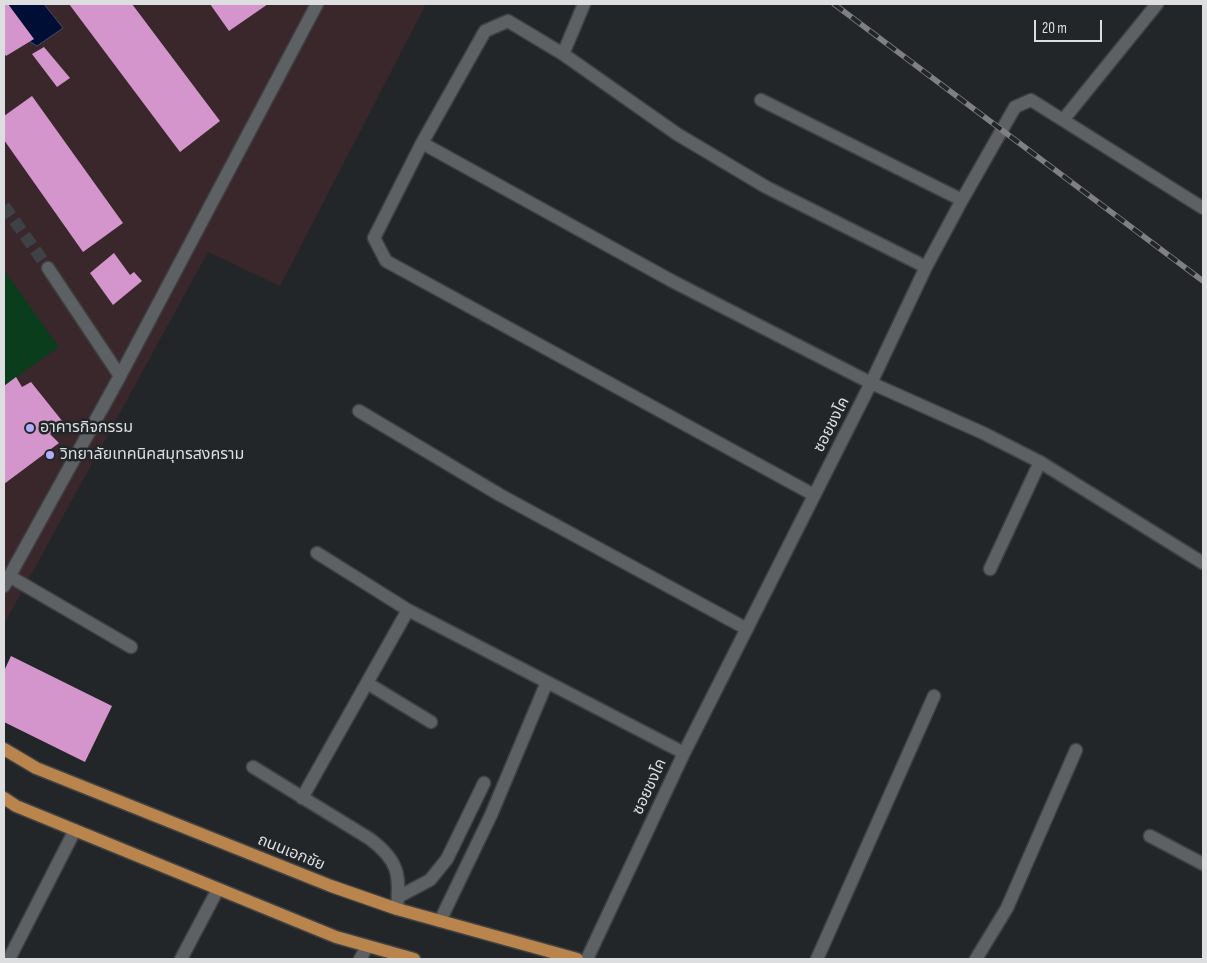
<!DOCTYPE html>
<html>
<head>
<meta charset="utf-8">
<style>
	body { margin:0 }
	#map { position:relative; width:1207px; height:963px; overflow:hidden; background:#232629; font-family:"Sofia Sans Condensed",sans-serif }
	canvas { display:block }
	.frame { position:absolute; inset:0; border:5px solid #dcdee0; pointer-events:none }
	.scale { position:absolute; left:1034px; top:20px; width:68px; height:22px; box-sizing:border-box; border:2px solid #dcdee0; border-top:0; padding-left:6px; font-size:15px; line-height:18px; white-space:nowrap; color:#dcdee0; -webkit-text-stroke:4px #232629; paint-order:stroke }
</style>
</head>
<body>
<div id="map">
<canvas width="1207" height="963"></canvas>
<div class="frame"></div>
<div class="scale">20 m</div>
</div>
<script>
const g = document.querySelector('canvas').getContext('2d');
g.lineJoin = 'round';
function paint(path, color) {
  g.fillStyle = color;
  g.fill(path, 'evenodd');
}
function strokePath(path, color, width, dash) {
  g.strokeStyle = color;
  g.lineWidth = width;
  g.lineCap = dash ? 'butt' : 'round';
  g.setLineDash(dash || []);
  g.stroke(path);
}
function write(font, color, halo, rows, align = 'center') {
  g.font = font + ' "Sofia Sans Condensed","Noto Sans Thai",sans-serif';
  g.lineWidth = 5;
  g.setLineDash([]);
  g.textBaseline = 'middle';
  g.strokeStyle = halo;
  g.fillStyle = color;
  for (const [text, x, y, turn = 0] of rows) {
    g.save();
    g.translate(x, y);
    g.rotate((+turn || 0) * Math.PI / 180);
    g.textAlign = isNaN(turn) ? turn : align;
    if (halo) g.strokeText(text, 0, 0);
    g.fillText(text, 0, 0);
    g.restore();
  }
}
const education = new Path2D(`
	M4,4H426L280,286L208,252L4,624Z`);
const green = new Path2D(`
	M4,270L59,347L4,386Z`);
const water = new Path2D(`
	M8,4H44L63,28L37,46L29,41Z`);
const building = new Path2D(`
	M4,4H8L34,39L6,56L4,53Z
	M69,4H132L220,121L180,152Z
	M210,4H268L229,31Z
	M44,47L70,78L57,87L32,54Z
	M32,96L123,223L83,252L4,140V116Z
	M114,253L130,275L134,272L142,281L113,305L90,273Z
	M16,377L22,387L31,382L63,422L50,434L59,443L4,484V386Z
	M11,656L112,706L85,762L4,722V671Z`);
const minorTunnel = new Path2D(`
	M4,206L48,268`);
const minor = new Path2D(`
	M563,54L584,4
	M761,100L962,200
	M1063,120L1157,4
	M422,143L672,281L871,383L983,433L1040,462L1203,563
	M48,268L120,376L317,4
	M359,411L500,495L747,629
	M814,495L386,261L374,238L422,143L485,31L508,21L563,54L677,134L766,187L926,267
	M317,553L408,610L684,753
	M990,569L1040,462
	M9,576L131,647
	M4,586L120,376
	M367,683L431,722
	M253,767L370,839C399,861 400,874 397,909
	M302,798L408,610
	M1150,836L1203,864
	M398,897L430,880L447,859L484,783
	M440,921L491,815L547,682
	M9,959L75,830
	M181,959L218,889
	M360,959L367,947
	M587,959L684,753L871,383L926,267L962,200L1015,107L1031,100L1203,208
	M817,959L934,696
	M976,959L1007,908L1076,750`);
const major = new Path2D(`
	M4,749L36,768L331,886L397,909L577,959
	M4,798L16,806L336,937L414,959`);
const rail = new Path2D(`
	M834,4L1203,281`);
const markers = [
	[30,428,5,"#b1adfa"],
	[50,455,5,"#b1adfa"]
];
const streetNames = [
	["ซอยชงโค",832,425,-63],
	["ซอยชงโค",650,787,-65],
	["ถนนเอกชัย",291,853,22]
];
const poiNames = [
	["อาคารกิจกรรม",40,428],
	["วิทยาลัยเทคนิคสมุทรสงคราม",60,455]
];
paint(education, '#3a272c');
paint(green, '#093d1c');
paint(water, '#000d34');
strokePath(water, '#424c68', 1);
paint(building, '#d395cb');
strokePath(minorTunnel, '#3f4244', 12, [12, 6]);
strokePath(minor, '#3f4143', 15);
strokePath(major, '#3f4143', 15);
strokePath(minor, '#5e6164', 12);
strokePath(major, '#ba844d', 12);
strokePath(rail, '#7e8083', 5.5);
strokePath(rail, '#232629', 4, [11]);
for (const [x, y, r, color] of markers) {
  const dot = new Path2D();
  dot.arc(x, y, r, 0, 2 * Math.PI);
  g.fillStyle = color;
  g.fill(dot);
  strokePath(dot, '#232629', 2);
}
write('16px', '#dcdee0', '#232629', streetNames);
write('16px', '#dcdee0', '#232629', poiNames, 'left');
</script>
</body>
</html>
